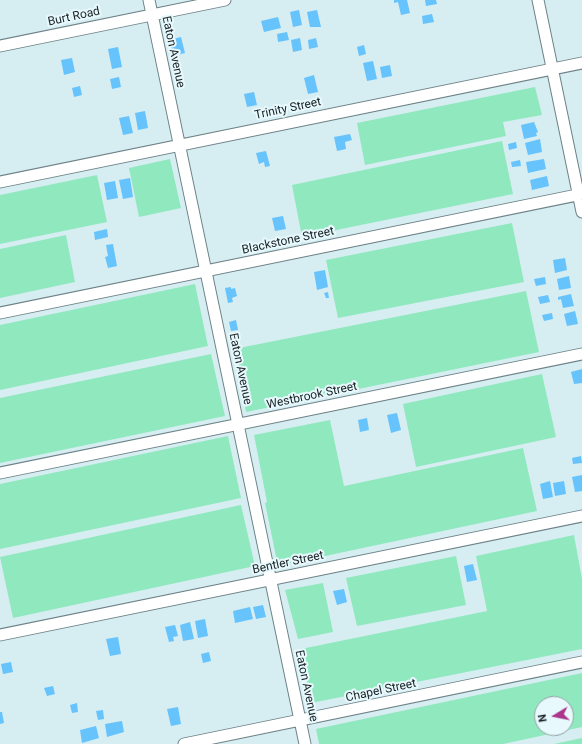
<!DOCTYPE html>
<html>
<head>
<meta charset="utf-8">
<style>
	body { margin:0 }
	#map { position:relative; width:582px; height:744px; overflow:hidden; background:#d6edf2; font-family:Roboto,sans-serif }
	canvas { display:block }
	.north { position:absolute; left:534px; top:696px; width:40px; height:40px; box-sizing:border-box; background:#e7f9fd; border:1px solid #95a3a6; border-radius:50%; rotate:260deg; font-size:11px; font-weight:700; line-height:16px; text-align:center; color:#1a2224 }
	.north::after { content:''; display:block; margin:auto; width:14px; height:18px; background:#ad368d; clip-path:polygon(50% 0,100% 100%,50% 72%,0 100%) }
</style>
</head>
<body>
<div id="map">
<canvas width="582" height="744"></canvas>
<div class="north">N</div>
</div>
<script>
const g = document.querySelector('canvas').getContext('2d');
g.lineJoin = 'round';
function paint(path, color) {
  g.fillStyle = color;
  g.fill(path, 'evenodd');
}
function strokePath(path, color, width, dash) {
  g.strokeStyle = color;
  g.lineWidth = width;
  g.lineCap = dash ? 'butt' : 'round';
  g.setLineDash(dash || []);
  g.stroke(path);
}
function write(font, color, halo, rows, align = 'center') {
  g.font = font + ' Roboto,sans-serif';
  g.lineWidth = 4;
  g.setLineDash([]);
  g.textBaseline = 'middle';
  g.strokeStyle = halo;
  g.fillStyle = color;
  for (const [text, x, y, turn = 0] of rows) {
    g.save();
    g.translate(x, y);
    g.rotate((+turn || 0) * Math.PI / 180);
    g.textAlign = isNaN(turn) ? turn : align;
    if (halo) g.strokeText(text, 0, 0);
    g.fillText(text, 0, 0);
    g.restore();
  }
}
const green = new Path2D(`
	M535,87L542,115L503,122L506,136L365,165L357,123Z
	M502,141L513,194L302,237L292,185Z
	M170,159L181,208L139,217L129,168Z
	M97,175L107,222L0,244V195Z
	M512,223L524,282L338,318L326,260Z
	M66,235L75,282L0,298V249Z
	M195,284L208,346L0,390V325Z
	M526,291L539,352L246,412L234,349Z
	M211,354L225,416L0,463V398Z
	M542,374L556,437L416,467L403,404Z
	M330,420L344,486L523,448L537,511L278,566L265,503L267,502L254,435Z
	M228,436L241,498L0,549V484Z
	M241,505L255,566L13,618L0,557Z
	M574,535L582,579V649L311,703L301,649L487,611L476,556Z
	M456,556L466,605L357,626L346,578Z
	M323,583L333,632L298,639L285,590Z
	M582,673V727L503,744H319L316,729ZM542,704H566V728H542Z
	M582,738V744H554Z`);
const building = new Path2D(`
	M394,0H407L410,13L401,15L398,2L394,3Z
	M425,0H436L437,4L426,6Z
	M299,10L302,25L293,27L290,12Z
	M317,10L321,27H310L307,12Z
	M432,14L434,22L423,24L422,16Z
	M278,17L281,28L264,32L261,21Z
	M287,32L289,40L278,42L277,34Z
	M181,37L185,53L172,56L169,40Z
	M300,38L302,50L293,52L291,40Z
	M316,38L318,47L309,49L308,40Z
	M364,45L366,54L359,56L357,47Z
	M118,47L122,67L112,69L108,49Z
	M72,58L75,72L64,75L61,60Z
	M373,61L377,79L367,81L363,63Z
	M390,65L392,76L382,78L380,67Z
	M314,75L318,92L308,94L304,78Z
	M119,77L121,87L112,89L110,79Z
	M80,86L82,95L74,97L72,88Z
	M254,92L257,105L247,107L244,94Z
	M145,111L148,128L138,130L135,113Z
	M129,116L133,133L123,135L119,118Z
	M534,122L538,132L536,133L537,136L524,139L521,125Z
	M350,134L352,140L345,142L346,149L337,151L334,137Z
	M540,139L542,152L528,155L525,143Z
	M516,142L517,148L509,150L508,144Z
	M266,151L270,166L265,167L264,162L259,164L256,153Z
	M544,159L546,169L528,173L526,162Z
	M520,160L521,166L512,167L511,162Z
	M547,176L549,186L532,190L530,180Z
	M130,178L133,197L123,199L119,180Z
	M115,181L118,198L107,200L104,183Z
	M283,216L286,229L275,231L272,218Z
	M107,229L108,237L95,240L94,232Z
	M113,244L117,266L108,268L105,257L108,256L106,245Z
	M565,258L567,270L555,273L553,260Z
	M325,270L328,287L317,290L314,272Z
	M569,276L571,288L559,290L557,279Z
	M545,277L546,284L536,286L534,279Z
	M231,287V289L235,288L237,296L232,298L233,302L228,303L225,288Z
	M328,292L329,298H326L324,293Z
	M571,294L574,306L563,308L561,299L558,300V297Z
	M548,295L550,302L540,304L538,297Z
	M575,311L578,324L567,326L564,314Z
	M552,313L553,319L544,321L542,315Z
	M236,320L238,330L231,331L229,322Z
	M582,369V383L574,384L571,372Z
	M397,413L401,430L391,433L387,415Z
	M367,418L369,430L360,432L358,420Z
	M581,456L582,463L573,464L572,458Z
	M582,475V491L575,492L572,477Z
	M550,481L553,497L543,499L540,484Z
	M564,481L566,494L555,496L553,483Z
	M473,564L477,580L467,582L464,566Z
	M344,589L347,602L337,605L333,591Z
	M263,605L266,617L256,619L253,607Z
	M250,607L253,619L235,623L233,611Z
	M205,619L208,636L198,638L195,621Z
	M190,622L194,639L183,641L180,625Z
	M175,625L178,636L173,637L174,641L169,642L165,627Z
	M118,637L121,654L110,656L106,639Z
	M209,652L211,661L203,663L201,654Z
	M11,662L13,672L3,674L1,664Z
	M53,686L55,694L47,696L44,688Z
	M77,703L78,712L72,713L70,705Z
	M178,707L181,724L171,726L167,709Z
	M103,710L104,719L98,720L96,711Z
	M0,712H2L4,723L0,724Z
	M122,721L124,732L107,737L105,724Z
	M96,726L99,738L82,743L80,730Z`);
const minor = new Path2D(`
	M149,0L305,744
	M538,0L582,212
	M0,46L225,0
	M0,182L582,63
	M0,313L582,194
	M0,473L582,354
	M0,635L582,516
	M184,744L582,662`);
const streetNames = [
	["Burt Road",74,17,-12],
	["Eaton Avenue",173,52,78],
	["Trinity Street",288,109,-12],
	["Blackstone Street",288,241,-12],
	["Eaton Avenue",240,369,78],
	["Westbrook Street",312,396,-12],
	["Bentler Street",288,563,-12],
	["Eaton Avenue",306,686,78],
	["Chapel Street",381,691,-12]
];
paint(green, '#90e9be');
paint(building, '#66c3fc');
strokePath(minor, '#6d8287', 13);
strokePath(minor, '#fff', 11);
write('12px', '#1a2224', '#e7f9fd', streetNames);
</script>
</body>
</html>
